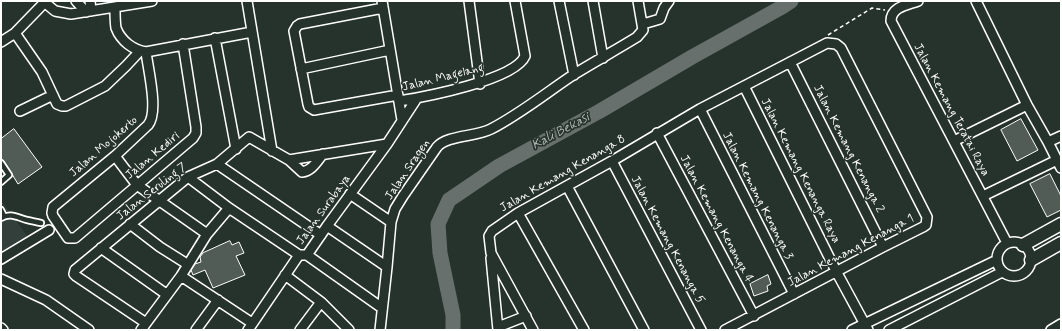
<!DOCTYPE html>
<html>
<head>
<meta charset="utf-8">
<style>
	body { margin:0 }
	#map { position:relative; width:1062px; height:331px; overflow:hidden; background:#26332d; font-family:Mynerve,sans-serif }
	canvas { display:block }
	.frame { position:absolute; inset:0; border:2px solid #fff; pointer-events:none }
</style>
</head>
<body>
<div id="map">
<canvas width="1062" height="331"></canvas>
<div class="frame"></div>
</div>
<script>
const g = document.querySelector('canvas').getContext('2d');
g.lineJoin = 'round';
function paint(path, color) {
  g.fillStyle = color;
  g.fill(path, 'evenodd');
}
function strokePath(path, color, width, dash) {
  g.strokeStyle = color;
  g.lineWidth = width;
  g.lineCap = dash ? 'butt' : 'round';
  g.setLineDash(dash || []);
  g.stroke(path);
}
function write(font, color, halo, rows, align = 'center') {
  g.font = font + ' Mynerve,sans-serif';
  g.lineWidth = 3.5;
  g.setLineDash([]);
  g.textBaseline = 'middle';
  g.strokeStyle = halo;
  g.fillStyle = color;
  for (const [text, x, y, turn = 0] of rows) {
    g.save();
    g.translate(x, y);
    g.rotate((+turn || 0) * Math.PI / 180);
    g.textAlign = isNaN(turn) ? turn : align;
    if (halo) g.strokeText(text, 0, 0);
    g.fillText(text, 0, 0);
    g.restore();
  }
}
const built = new Path2D(`
	M1,200L30,240L5,259L1,265Z`);
const river = new Path2D(`
	M453,330V315L440,253L438,224L449,200L499,166L600,111L692,57L782,7L791,1`);
const building = new Path2D(`
	M1021,119L1038,150L1017,161L1001,130Z
	M14,129L42,167L18,184L4,161L1,159V139Z
	M1050,174L1061,196V210L1047,217L1030,184Z
	M230,241L232,245L239,242L244,253L236,256L245,275L213,288L205,270L193,275L191,270L195,264L201,262L200,257L203,253Z
	M768,275L771,284L767,286L768,291L754,296L750,284Z`);
const path = new Path2D(`
	M828,35L872,8L885,10`);
const lane = new Path2D(`
	M1,163L9,175L1,182
	M1,210L4,216
	M1,218C11,212 18,218 27,220C32,221 36,222 41,223`);
const street = new Path2D(`
	M43,1L55,11L71,14L152,1
	M76,1L86,12
	M90,1L91,11
	M247,1L272,151
	M382,1L402,120
	M469,1L480,84
	M559,1L574,75
	M593,1L603,58
	M918,1C907,5 891,7 891,21L1007,243
	M976,1L1027,105L1048,142L1061,168
	M115,8C115,14 115,22 116,28C121,41 133,50 146,52L252,32
	M383,8L300,24L297,26L294,31L308,104L309,107L314,110L398,95
	M643,24L660,19L664,8L669,1
	M15,33L42,72L57,104L62,106H66L105,86L126,66L140,51
	M215,38L236,149
	M1,42L15,33L45,2
	M146,52C148,69 159,112 148,125L115,156L53,207L52,213L53,216L68,238H75L193,138L196,133V127L183,44
	M790,62L883,247
	M301,69L390,50
	M744,86L836,271L868,330
	M399,101C424,97 515,80 525,56L515,1
	M700,109L794,294
	M20,111L53,95
	M657,133L754,316
	M954,141L1027,105
	M1048,142L1061,136
	M115,156L137,185L207,234
	M289,160L387,144
	M612,161L701,330
	M217,164L321,235
	M188,177L229,208L299,255
	M567,186L644,330
	M350,194L391,222
	M983,196L1057,160
	M518,213L584,330
	M130,224L160,247L187,264
	M327,226L387,267
	M997 259a17 17 0 1 1 34 0a17 17 0 1 1-34 0Z
	M101,248L166,294
	M307,255L382,308
	M491,258L498,330
	M1,259L49,230
	M285,275L321,302L349,330
	M181,276L252,323
	M1,279L46,300L89,330
	M146,323L76,276L74,274L75,270L188,177L217,164L249,137L289,160L302,172C312,171 317,161 323,154
	M498,327L526,316
	M1,328L3,330
	M141,330L181,276L207,234L229,208
	M196,330L218,300
	M248,330L299,255H307L327,226L387,144L417,98
	M300,330L321,302
	M380,330L387,267L391,222L395,209L403,196L437,147C447,135 476,137 491,129C520,114 546,93 573,75C594,62 616,50 637,37L643,30L638,1
	M533,330L491,253L489,236L492,231L518,213L612,161L700,109L827,43L836,44L841,48L927,217L926,225L923,227L883,247L725,330
	M852,330L997,260
	M889,330L1002,272
	M1051,330L1061,324`);
const secondary = new Path2D(`
	M1023,245L1061,224
	M1031,260L1061,243`);
const streetNames = [
	["Jalan Magelang",443,78,-14],
	["Jalan Kemang Teratai Raya",951,110,62],
	["Jalan Mojokerto",104,147,-41],
	["Jalan Kemang Kenanga 2",848,149,63],
	["Jalan Kediri",153,156,-40],
	["Jalan Sragen",408,170,-56],
	["Jalan Kemang Kenanga Raya",800,171,63],
	["Jalan Kemang Kenanga 8",563,174,-30],
	["Jalan Seruling 7",152,192,-38],
	["Jalan Kemang Kenanga 3",757,196,63],
	["Jalan Surabaya",324,210,-54],
	["Jalan Kemang Kenanga 4",716,219,62],
	["Jalan Kemang Kenanga 5",667,240,62],
	["Jalan Kemang Kenanga 1",851,251,-28]
];
const waterNames = [
	["Kali Bekasi",561,132,-28]
];
paint(built, '#333f3a');
strokePath(river, '#67706c', 15);
paint(building, '#515c57');
strokePath(building, '#fff', 1);
strokePath(lane, '#fff', 8);
strokePath(street, '#fff', 12);
strokePath(secondary, '#fff', 15);
strokePath(path, '#fff', 1.5, [4, 3]);
strokePath(lane, '#26332d', 4.5);
strokePath(street, '#26332d', 9);
strokePath(secondary, '#26332d', 12);
write('12px', '#fff', '#26332d', streetNames);
write('italic 13px', '#b3b8b6', '#26332d', waterNames);
</script>
</body>
</html>
